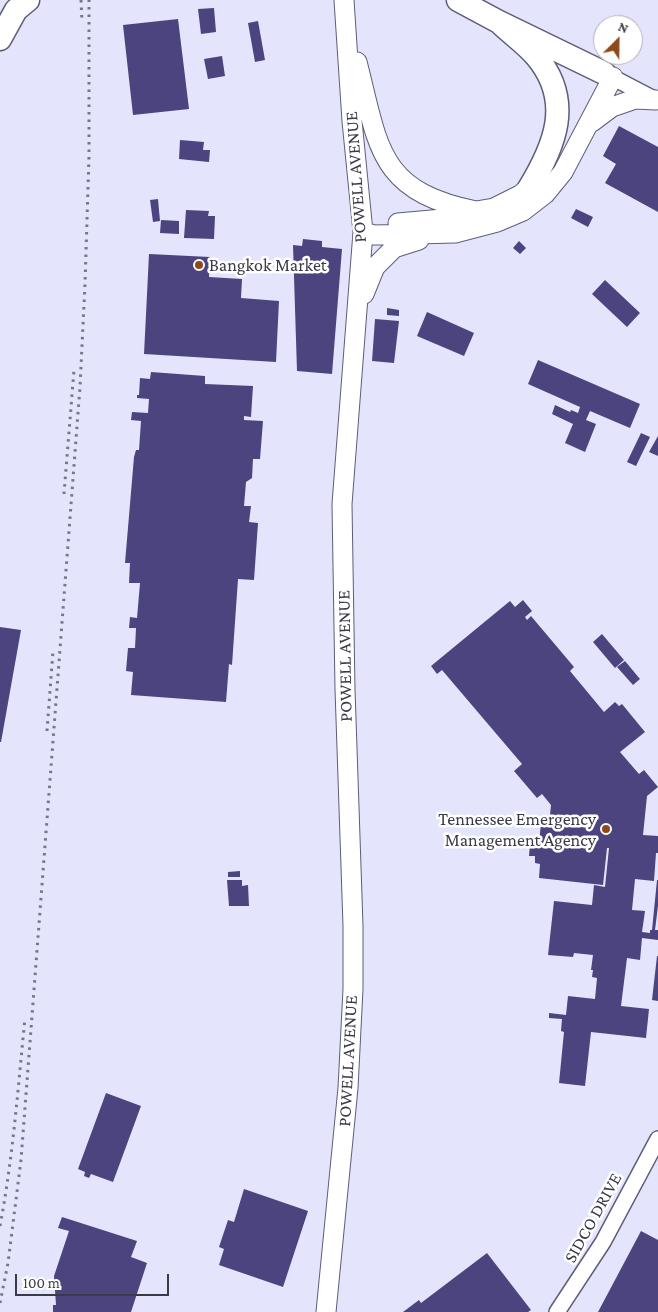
<!DOCTYPE html>
<html>
<head>
<meta charset="utf-8">
<style>
	body { margin:0 }
	#map { position:relative; width:658px; height:1312px; overflow:hidden; background:#e4e4fd; font-family:"Crimson Pro",serif }
	canvas { display:block }
	.north { position:absolute; left:593px; top:15px; width:50px; height:50px; box-sizing:border-box; background:#fff; border:1px solid #b1b0b5; border-radius:50%; rotate:23deg; font-size:14px; font-weight:700; line-height:20px; text-align:center; color:#3b3a47 }
	.north::after { content:''; display:block; margin:auto; width:18px; height:22px; background:#8c491a; clip-path:polygon(50% 0,100% 100%,50% 72%,0 100%) }
	.scale { position:absolute; left:15px; top:1274px; width:154px; height:22px; box-sizing:border-box; border:2px solid #3b3a47; border-top:0; padding-left:6px; font-size:15px; line-height:18px; white-space:nowrap; color:#3b3a47; -webkit-text-stroke:4px #fff; paint-order:stroke }
</style>
</head>
<body>
<div id="map">
<canvas width="658" height="1312"></canvas>
<div class="north">N</div>
<div class="scale">100 m</div>
</div>
<script>
const g = document.querySelector('canvas').getContext('2d');
g.lineJoin = 'round';
function paint(path, color) {
  g.fillStyle = color;
  g.fill(path, 'evenodd');
}
function strokePath(path, color, width, dash) {
  g.strokeStyle = color;
  g.lineWidth = width;
  g.lineCap = dash ? 'butt' : 'round';
  g.setLineDash(dash || []);
  g.stroke(path);
}
function write(font, color, halo, rows, align = 'center') {
  g.font = font + ' "Crimson Pro",serif';
  g.lineWidth = 5;
  g.setLineDash([]);
  g.textBaseline = 'middle';
  g.strokeStyle = halo;
  g.fillStyle = color;
  for (const [text, x, y, turn = 0] of rows) {
    g.save();
    g.translate(x, y);
    g.rotate((+turn || 0) * Math.PI / 180);
    g.textAlign = isNaN(turn) ? turn : align;
    if (halo) g.strokeText(text, 0, 0);
    g.fillText(text, 0, 0);
    g.restore();
  }
}
const building = new Path2D(`
	M214,8L216,32L201,34L198,9Z
	M178,19L189,109L133,115L123,25Z
	M258,21L265,60L255,62L248,23Z
	M222,56L225,76L208,79L204,59Z
	M619,126L658,147V212L605,183L616,164L603,156Z
	M180,140L204,142L203,150H210L209,162L179,159Z
	M158,199L160,221L153,222L150,200Z
	M576,209L593,217L588,227L571,218Z
	M186,210L209,211L208,216H215L214,239L184,238Z
	M161,220L179,221V234L160,233Z
	M303,239L322,241V247L342,249L332,374L297,371L293,245L302,246Z
	M519,241L526,248L520,254L513,248Z
	M149,254L210,257L209,277L242,279L241,298L279,301L276,362L144,354Z
	M605,280L640,313L627,327L592,294Z
	M387,308L399,310V316L387,315Z
	M427,312L474,333L464,356L417,336Z
	M375,319L399,321L394,363L372,361Z
	M538,360L640,404L630,428L590,411L586,420L596,424L585,452L565,443L573,424L552,414L555,405L570,412L571,410L578,413L580,407L528,384Z
	M151,372L205,376V384L253,386L251,417L244,416V420L263,421L260,459H253L252,478L246,482L244,506H251L249,522L258,523L254,580L238,579L232,665L229,664L226,702L131,695L133,672L126,671L128,648H135L136,628H129L130,617L137,618L140,583H129L130,563H125L134,457L136,450H139L141,421L131,420L132,412L148,413L149,399L137,398V395H139L140,378L150,379Z
	M641,433L650,437L636,466L627,462Z
	M658,436V456L649,452Z
	M523,600L532,611L525,617L527,620L531,616L574,667L570,671L604,712L615,702L619,706L622,704L645,732L620,752L639,774L644,770L658,787L647,796L643,835L658,836V853H656L654,881L635,879L632,910L645,911L642,932L650,933V930H652L657,880H658V906L655,930H658V940L642,938L640,960L627,958L621,1006L649,1009L646,1038L591,1032L585,1086L559,1083L564,1032L561,1031L562,1019L549,1018V1013L566,1015L568,996L595,999L597,978L592,977L593,970H591L593,955L574,953L573,957L548,955L554,901L592,905L594,885L605,887L609,848H607L603,885L539,878L540,864L535,863V856H529L530,844L539,845L541,822L546,823L547,815H550L551,805L542,794L537,798L514,771L522,764L442,670L437,674L431,666L510,601L515,607Z
	M0,627L21,630L1,742H0Z
	M602,634L624,660L615,668L593,642Z
	M625,661L640,679L633,685L617,667Z
	M240,871V877H228V872Z
	M227,880H242V886L248,885L249,906H229Z
	M657,956H658V1001L652,1000Z
	M106,1093L141,1106L113,1182L91,1174L89,1178L84,1176L85,1172L78,1169Z
	M244,1189L308,1211L283,1287L219,1265L224,1249L219,1247L228,1220L234,1222Z
	M62,1217L137,1241L131,1257L147,1263L131,1312H53V1305H56L54,1276L69,1231L58,1228Z
	M641,1231L658,1240V1312H598Z
	M487,1253L531,1310L528,1312H403L419,1300L421,1303Z`);
const minor = new Path2D(`
	M604,73L654,99
	M557,1312L603,1242L658,1139`);
const major = new Path2D(`
	M357,62C379,147 377,191 476,211
	M592,122L612,107L635,99L656,100
	M398,223L454,218L476,211L494,208L520,195L538,180
	M363,232L374,235L455,233L497,222L523,211L545,194L563,172L613,77
	M364,294L375,267L394,248L419,240
	M326,1312L348,1088L353,989V926L345,689L342,504L363,232L352,121L344,0`);
const highway = new Path2D(`
	M458,0L499,22L604,73
	M499,22C511,34 525,43 536,56C574,101 555,146 528,190
	M0,39L16,10L28,0`);
const rail = new Path2D(`
	M81,0L82,22
	M64,494L74,370
	M47,731L53,651
	M0,1226C13,1157 18,1088 25,1018
	M0,1303L8,1263L21,1160L80,387L85,284L89,156V0`);
const markers = [
	[199,265,5,"#8c491a"],
	[606,829,5,"#8c491a"]
];
const streetNames = [
	["POWELL AVENUE",356,177,-94],
	["POWELL AVENUE",345,656,-91],
	["POWELL AVENUE",348,1061,-87],
	["SIDCO DRIVE",593,1218,-61]
];
const poiNames = [
	["Bangkok Market",209,265],
	["Tennessee Emergency",596,819,"right"],
	["Management Agency",596,840,"right"]
];
paint(building, '#4b447e');
strokePath(minor, '#5e5d78', 18);
strokePath(major, '#5e5d78', 21);
strokePath(highway, '#5e5d78', 25);
strokePath(minor, '#fff', 15);
strokePath(major, '#fff', 19);
strokePath(highway, '#fff', 22);
strokePath(rail, '#777687', 3, [2.5, 5]);
for (const [x, y, r, color] of markers) {
  const dot = new Path2D();
  dot.arc(x, y, r, 0, 2 * Math.PI);
  g.fillStyle = color;
  g.fill(dot);
  strokePath(dot, '#fff', 2);
}
write('18px', '#3b3a47', '#fff', streetNames);
write('18px', '#3b3a47', '#fff', poiNames, 'left');
</script>
</body>
</html>
